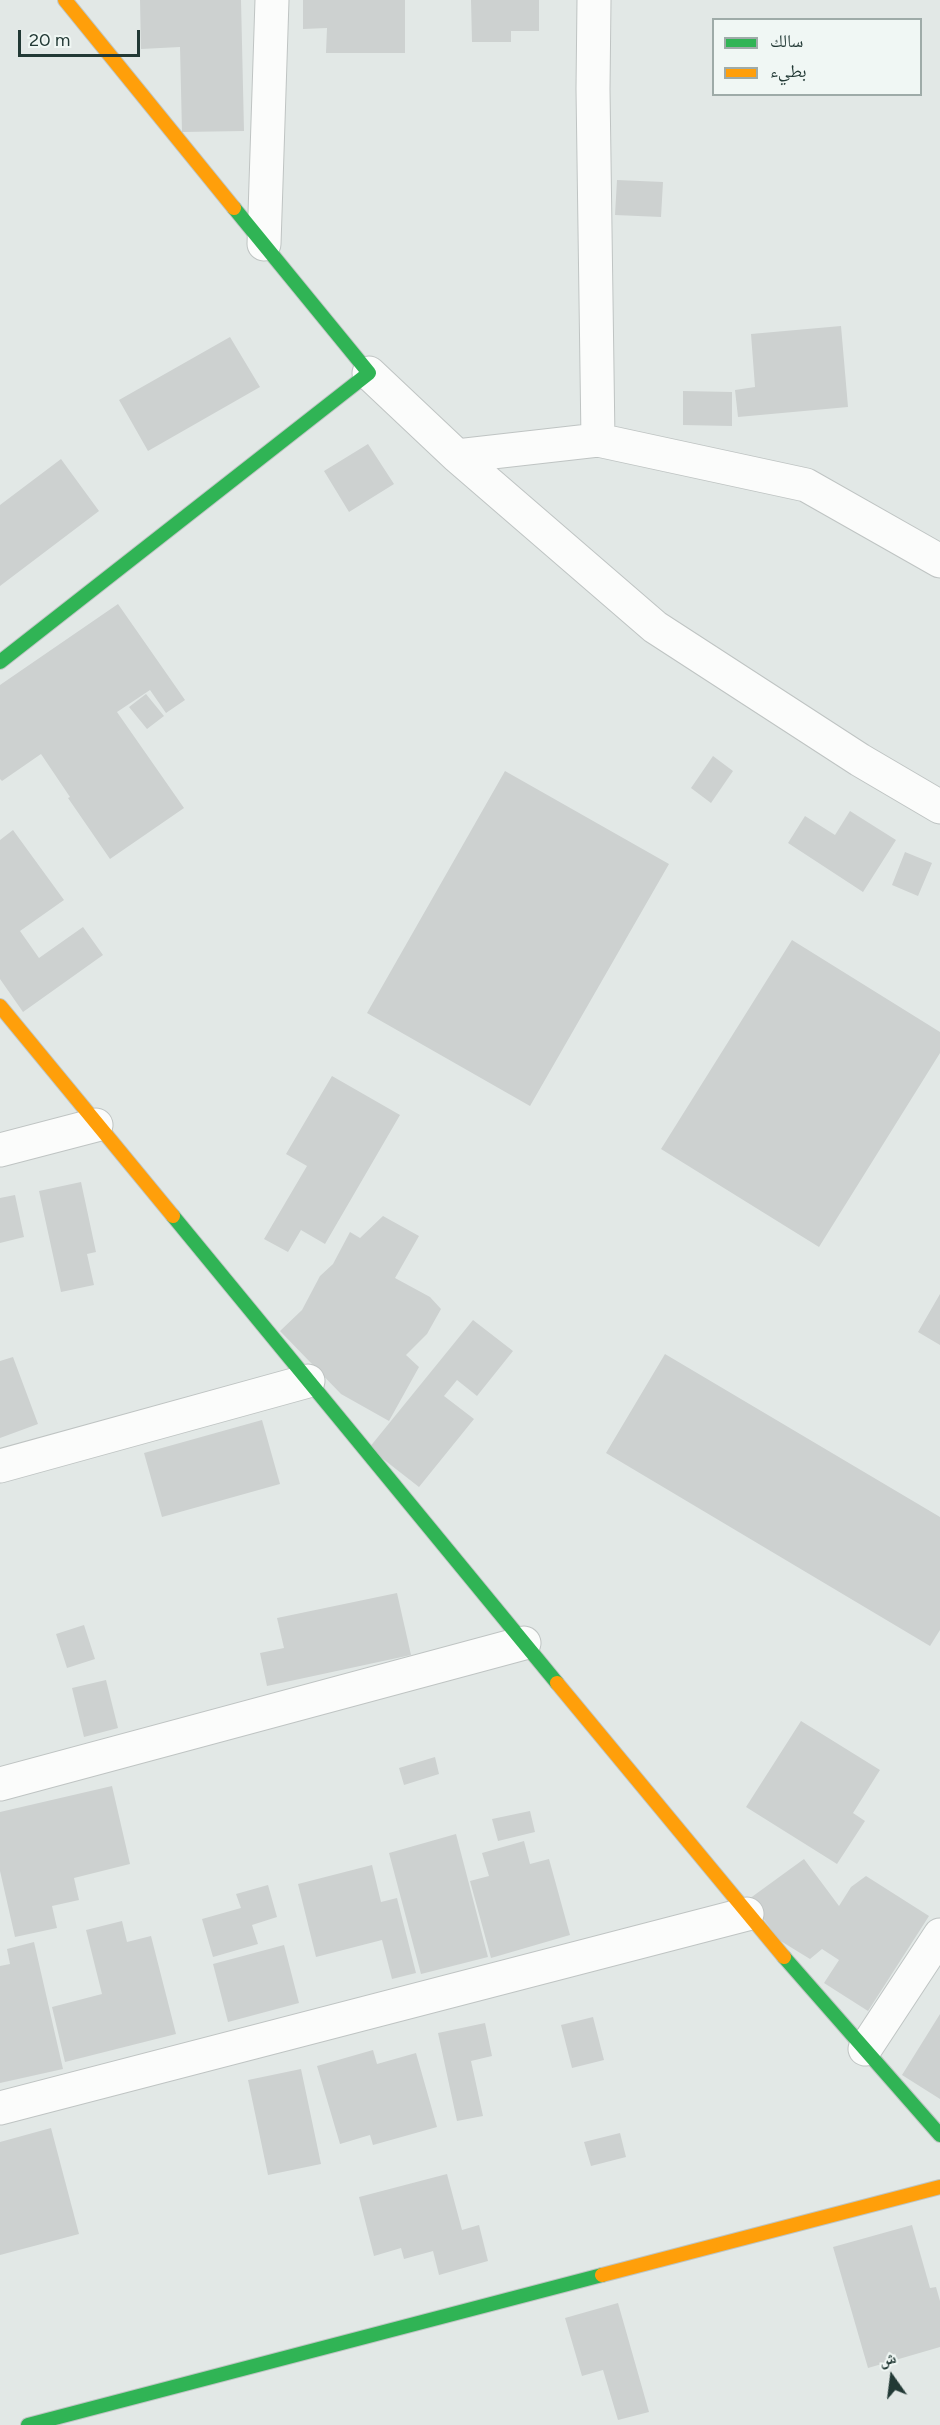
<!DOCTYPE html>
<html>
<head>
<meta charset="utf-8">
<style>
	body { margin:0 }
	#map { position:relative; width:940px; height:2425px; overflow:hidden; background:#e2e8e6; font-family:Figtree,"Noto Naskh Arabic",sans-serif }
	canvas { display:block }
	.legend { position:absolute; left:712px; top:18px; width:210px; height:78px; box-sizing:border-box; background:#f0f7f4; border:2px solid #9eaba8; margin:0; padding:8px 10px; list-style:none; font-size:18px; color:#223935 }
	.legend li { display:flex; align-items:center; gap:12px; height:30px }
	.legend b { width:30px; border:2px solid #9eaba8 }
	.north { position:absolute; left:862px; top:2347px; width:60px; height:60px; -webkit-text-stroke:4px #f0f7f4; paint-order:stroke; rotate:346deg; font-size:16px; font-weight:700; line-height:24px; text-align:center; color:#223935 }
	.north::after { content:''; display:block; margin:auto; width:21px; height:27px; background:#223935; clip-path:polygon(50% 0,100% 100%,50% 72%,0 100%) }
	.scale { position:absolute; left:18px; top:30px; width:122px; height:27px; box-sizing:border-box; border:3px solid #223935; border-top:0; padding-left:8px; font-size:18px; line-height:21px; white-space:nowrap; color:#223935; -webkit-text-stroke:4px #f0f7f4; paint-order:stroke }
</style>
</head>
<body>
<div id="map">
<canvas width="940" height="2425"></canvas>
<ul class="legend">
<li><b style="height:8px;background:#30b455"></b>سالك</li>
<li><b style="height:8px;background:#ff9f0a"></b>بطيء</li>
</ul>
<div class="north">ش</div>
<div class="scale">20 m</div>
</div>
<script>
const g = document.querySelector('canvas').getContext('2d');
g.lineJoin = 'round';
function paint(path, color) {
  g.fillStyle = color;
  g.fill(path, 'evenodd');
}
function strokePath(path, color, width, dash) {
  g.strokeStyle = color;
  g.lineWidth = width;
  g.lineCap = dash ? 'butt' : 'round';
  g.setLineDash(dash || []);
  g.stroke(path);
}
const building = new Path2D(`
	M140,0H241L244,131L182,132L180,47L141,49Z
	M303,0H405V53H326L327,28L303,29Z
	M471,0H539V31H511V42H472Z
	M617,180L663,182L661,217L615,215Z
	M841,326L848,407L738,417L735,390L755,387L751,334Z
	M230,337L260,387L148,451L119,400Z
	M683,391L732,392V426L683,425Z
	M368,444L394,484L349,512L324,471Z
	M61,459L99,511L0,586V505Z
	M118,604L185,700L166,713L150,690L117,712L184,808L110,859L68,798L70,797L41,754L2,781L0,779V685Z
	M146,694L164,716L147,729L129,707Z
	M713,756L733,771L711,803L691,788Z
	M505,771L669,864L530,1106L367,1013Z
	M850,811L896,840L863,892L788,843L805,816L835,835Z
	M13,830L64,900L20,931L39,958L83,927L103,955L23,1012L0,979V840Z
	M905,852L932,863L918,896L892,885Z
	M792,940L940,1032V1053L819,1247L661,1149Z
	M332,1076L400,1115L325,1244L301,1230L288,1252L264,1239L307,1166L286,1154Z
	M81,1182L96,1252L87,1254L94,1285L61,1292L39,1191Z
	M15,1195L24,1237L0,1243V1198Z
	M383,1216L419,1236L395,1278L430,1297L441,1309L427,1334L406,1355L419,1367L389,1421L341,1394L280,1331L302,1310L320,1276L333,1264L350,1232L360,1238Z
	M940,1294V1345L918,1332Z
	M473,1320L513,1351L477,1396L457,1380L444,1396L474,1419L419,1487L369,1448Z
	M665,1354L940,1517V1630L930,1646L606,1453Z
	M13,1357L38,1424L0,1438V1361Z
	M262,1420L280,1484L162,1517L144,1453Z
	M397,1593L411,1655L267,1686L260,1653L284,1648L277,1618Z
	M84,1625L95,1659L67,1668L56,1634Z
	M106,1680L118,1728L84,1737L72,1688Z
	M801,1721L880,1770L853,1813L865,1821L837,1864L746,1807Z
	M435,1757L439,1774L404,1785L399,1768Z
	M112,1786L130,1864L74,1878L79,1900L52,1906L57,1928L15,1937L0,1871V1812Z
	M530,1811L535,1832L498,1841L492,1819Z
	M456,1834L488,1957L421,1974L389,1853Z
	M524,1841L530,1864L549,1859L570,1935L491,1958L470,1881L489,1876L482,1853Z
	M804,1859L839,1906L851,1887L866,1876L929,1916L868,2011L824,1983L839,1960L822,1949L810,1959L779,1940L749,1899Z
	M372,1865L381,1902L397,1898L416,1973L392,1979L382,1940L316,1957L298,1884Z
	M268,1885L277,1917L252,1925L258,1944L213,1957L202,1919L241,1908L236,1894Z
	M122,1921L127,1942L151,1936L176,2034L65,2062L52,2007L102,1994L86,1930Z
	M34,1942L63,2069L0,2083V1966L10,1964L7,1949Z
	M284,1945L299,2003L228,2022L213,1964Z
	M940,2014V2099L902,2075Z
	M593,2017L604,2060L572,2068L561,2025Z
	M485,2023L492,2056L471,2061L483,2116L457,2121L438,2033Z
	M373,2050L377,2064L416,2053L437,2127L373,2145L370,2135L340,2144L317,2066Z
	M301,2069L321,2164L268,2175L248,2080Z
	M51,2128L79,2234L0,2255V2142Z
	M620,2133L626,2157L591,2166L584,2142Z
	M447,2174L462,2230L479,2225L488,2261L439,2275L433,2251L404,2259L401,2248L374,2256L359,2197Z
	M912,2225L930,2288L936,2287L940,2301V2347L868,2368L833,2247Z
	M618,2303L649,2412L618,2420L603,2370L582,2376L565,2318Z`);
const street = new Path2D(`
	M594,0L593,89L598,440
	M264,244L272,0
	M369,373L457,456L655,627L860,760L940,807
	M457,456L598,440L806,485L940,561
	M0,1150L96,1125
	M0,1466L308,1381
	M0,1784L524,1643
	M865,2049L940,1935
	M0,2108L747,1914`);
const fast = new Path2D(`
	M0,662L369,373L234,208
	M173,1216L557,1683
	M784,1957L940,2135
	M28,2425L602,2275`);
const slow = new Path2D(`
	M65,0L234,208
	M0,1006L173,1216
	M557,1683L784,1957
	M602,2275L940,2187`);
paint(building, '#cdd1d0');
strokePath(street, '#bfc4c3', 35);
strokePath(fast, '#bec5c3', 16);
strokePath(slow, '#bec5c3', 16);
strokePath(street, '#fbfcfb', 33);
strokePath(fast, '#30b455', 14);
strokePath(slow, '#ff9f0a', 14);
</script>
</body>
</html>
